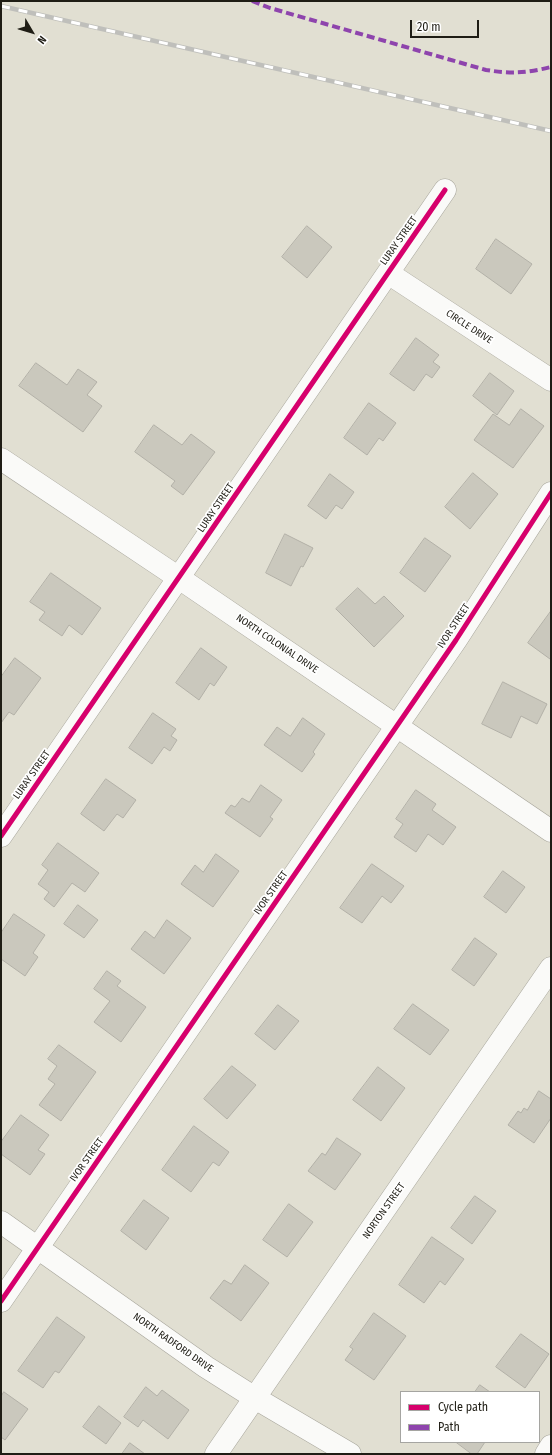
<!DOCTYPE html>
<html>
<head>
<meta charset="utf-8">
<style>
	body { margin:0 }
	#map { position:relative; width:552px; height:1455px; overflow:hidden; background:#e1dfd2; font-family:"Fira Sans Condensed",sans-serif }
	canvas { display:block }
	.frame { position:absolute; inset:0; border:2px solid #1f1d15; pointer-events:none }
	.legend { position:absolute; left:400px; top:1391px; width:140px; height:52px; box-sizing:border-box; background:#fff; border:1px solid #a5a5a1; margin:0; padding:5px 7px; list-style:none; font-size:12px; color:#1f1d15 }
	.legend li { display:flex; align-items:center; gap:8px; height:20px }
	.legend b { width:20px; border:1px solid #a5a5a1 }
	.north { position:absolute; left:12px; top:12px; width:40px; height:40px; -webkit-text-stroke:3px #fff; paint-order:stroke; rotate:128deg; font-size:11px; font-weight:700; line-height:16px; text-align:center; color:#1f1d15 }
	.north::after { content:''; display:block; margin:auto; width:14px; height:18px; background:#1f1d15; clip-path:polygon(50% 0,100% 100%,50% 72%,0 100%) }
	.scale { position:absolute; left:410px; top:20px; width:69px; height:18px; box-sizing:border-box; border:2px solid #1f1d15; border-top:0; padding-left:5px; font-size:12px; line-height:14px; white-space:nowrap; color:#1f1d15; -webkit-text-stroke:3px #fff; paint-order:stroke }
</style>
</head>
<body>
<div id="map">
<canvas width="552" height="1455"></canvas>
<div class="frame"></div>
<ul class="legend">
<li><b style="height:5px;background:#d6006c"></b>Cycle path</li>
<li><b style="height:5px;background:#8e44ad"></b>Path</li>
</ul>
<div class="north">N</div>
<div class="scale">20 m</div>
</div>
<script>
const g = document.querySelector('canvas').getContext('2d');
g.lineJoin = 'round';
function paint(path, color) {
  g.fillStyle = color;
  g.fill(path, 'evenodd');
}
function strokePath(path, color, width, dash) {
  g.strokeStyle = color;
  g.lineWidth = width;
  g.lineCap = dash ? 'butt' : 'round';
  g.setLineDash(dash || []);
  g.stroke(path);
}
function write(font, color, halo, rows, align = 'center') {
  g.font = font + ' "Fira Sans Condensed",sans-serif';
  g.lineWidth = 3.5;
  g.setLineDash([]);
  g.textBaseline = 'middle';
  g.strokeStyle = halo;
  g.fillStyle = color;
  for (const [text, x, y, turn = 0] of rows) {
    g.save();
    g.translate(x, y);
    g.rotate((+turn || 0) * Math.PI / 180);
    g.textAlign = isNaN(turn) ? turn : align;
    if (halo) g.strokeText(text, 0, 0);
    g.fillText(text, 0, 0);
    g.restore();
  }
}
const building = new Path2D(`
	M307,226L332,247L307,278L282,257Z
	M496,239L532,264L511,294L476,269Z
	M416,338L439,355L433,362L440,367L432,378L426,374L414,391L390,374Z
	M36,363L67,385L78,369L97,382L87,395L102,406L83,432L19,386Z
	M490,373L514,391L497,415L473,396Z
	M369,403L396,423L383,441L379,438L367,455L344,438Z
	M521,409L544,426L513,468L474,440L493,414L509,425Z
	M154,425L182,445L191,434L215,452L183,495L171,486L175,481L135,452Z
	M473,473L498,494L470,529L445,507Z
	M330,474L354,492L342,509L336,505L326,519L308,506Z
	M285,534L313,548L303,567L301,566L291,586L266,573Z
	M425,538L451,556L425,592L400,573Z
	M51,573L101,608L82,635L69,625L62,636L39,620L45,612L30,602Z
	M358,588L375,604L384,596L404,616L374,647L336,609Z
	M551,611V657L550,659L528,643Z
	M201,648L227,667L214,686L210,683L199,700L176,683Z
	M15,658L41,678L14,715L9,712L1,723V677Z
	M503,682L547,704L537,724L521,716L511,738L482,724Z
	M153,713L176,729L171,736L177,740L170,751L164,747L152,764L129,748Z
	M303,718L325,734L313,752L315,754L302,772L264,745L277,727L290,736Z
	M106,779L136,800L123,818L117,814L104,831L81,814Z
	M261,785L282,800L270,817L273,819L260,837L225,813L231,805L235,807L242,798L249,802Z
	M416,790L436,804L432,810L456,827L443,845L428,834L416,852L394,837L403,824L396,819Z
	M58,843L99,873L85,892L72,883L54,907L44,899L49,892L38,884L48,870L42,865Z
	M216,854L239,871L213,907L181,884L195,865L203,872Z
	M372,864L404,886L391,903L382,896L362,923L340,908Z
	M503,871L525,887L506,913L484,897Z
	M78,905L98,920L84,938L64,924Z
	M14,914L45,935L33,953L38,957L25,976L1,959V933Z
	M167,920L191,938L164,974L131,949L145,931L154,938Z
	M475,938L497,954L474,986L452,970Z
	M107,971L121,981L117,986L146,1007L121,1042L94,1022L110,1001L94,989Z
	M413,1004L449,1030L430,1055L394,1029Z
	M278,1005L299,1021L275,1050L255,1034Z
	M59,1045L96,1072L61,1121L39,1105L55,1084L48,1079L57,1066L48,1059Z
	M232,1066L256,1085L227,1119L204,1099Z
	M378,1067L405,1088L381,1121L353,1100Z
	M539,1091L551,1099V1118L534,1143L508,1125L518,1111L521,1113L524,1108L527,1110Z
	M21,1115L49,1135L38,1150L45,1154L30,1175L1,1154V1142Z
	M194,1126L229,1152L219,1166L213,1162L191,1192L162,1170Z
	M337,1138L361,1154L335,1190L308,1171L322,1153L325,1155Z
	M475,1196L496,1211L472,1244L451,1228Z
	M144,1200L169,1218L146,1250L121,1231Z
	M289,1204L313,1222L287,1257L263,1240Z
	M432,1237L464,1259L445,1285L440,1281L424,1303L399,1285Z
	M245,1265L269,1283L241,1321L210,1298L224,1280L231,1284Z
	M374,1313L406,1336L374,1380L345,1360L353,1349L350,1347Z
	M57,1317L85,1337L59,1373L55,1371L43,1388L18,1371Z
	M521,1334L549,1354L525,1388L496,1367Z
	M480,1385L490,1392H475Z
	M146,1387L157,1396L162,1390L189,1410L168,1439L143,1420L138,1427L124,1417Z
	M4,1392L28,1409L5,1440L1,1437V1397Z
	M99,1406L121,1423L106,1444L83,1427Z
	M456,1442H485L477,1454H472Z
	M130,1443L145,1454H122Z`);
const street = new Path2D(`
	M388,273L551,380
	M1,459L179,578L551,831
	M1,836L445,190
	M1,1222L206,1367L255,1398L350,1454
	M1,1301L456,640L551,493
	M216,1454L551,968
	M546,1454L551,1446`);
const rail = new Path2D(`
	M1,6L551,131`);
const quiet = new Path2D(`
	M252,1L270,8L486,70C512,74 526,73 551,67`);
const cycleway = new Path2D(`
	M1,836L445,190
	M1,1301L456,640L551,493`);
const streetNames = [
	["LURAY STREET",399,241,-55],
	["CIRCLE DRIVE",469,327,33],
	["LURAY STREET",216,508,-56],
	["IVOR STREET",454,626,-57],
	["NORTH COLONIAL DRIVE",277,644,34],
	["LURAY STREET",32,775,-55],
	["IVOR STREET",271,893,-55],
	["IVOR STREET",87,1160,-55],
	["NORTON STREET",384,1211,-55],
	["NORTH RADFORD DRIVE",173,1343,35]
];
paint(building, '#cac8bd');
strokePath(building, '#b2b0a7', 1);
strokePath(street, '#a7a59b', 23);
strokePath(street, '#fafaf8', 22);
strokePath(rail, '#bfbfbb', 4.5);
strokePath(rail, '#fff', 3, [9]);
strokePath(quiet, '#8e44ad', 4, [8, 4]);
strokePath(cycleway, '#d6006c', 5);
write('10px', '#1f1d15', '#fff', streetNames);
</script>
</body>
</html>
